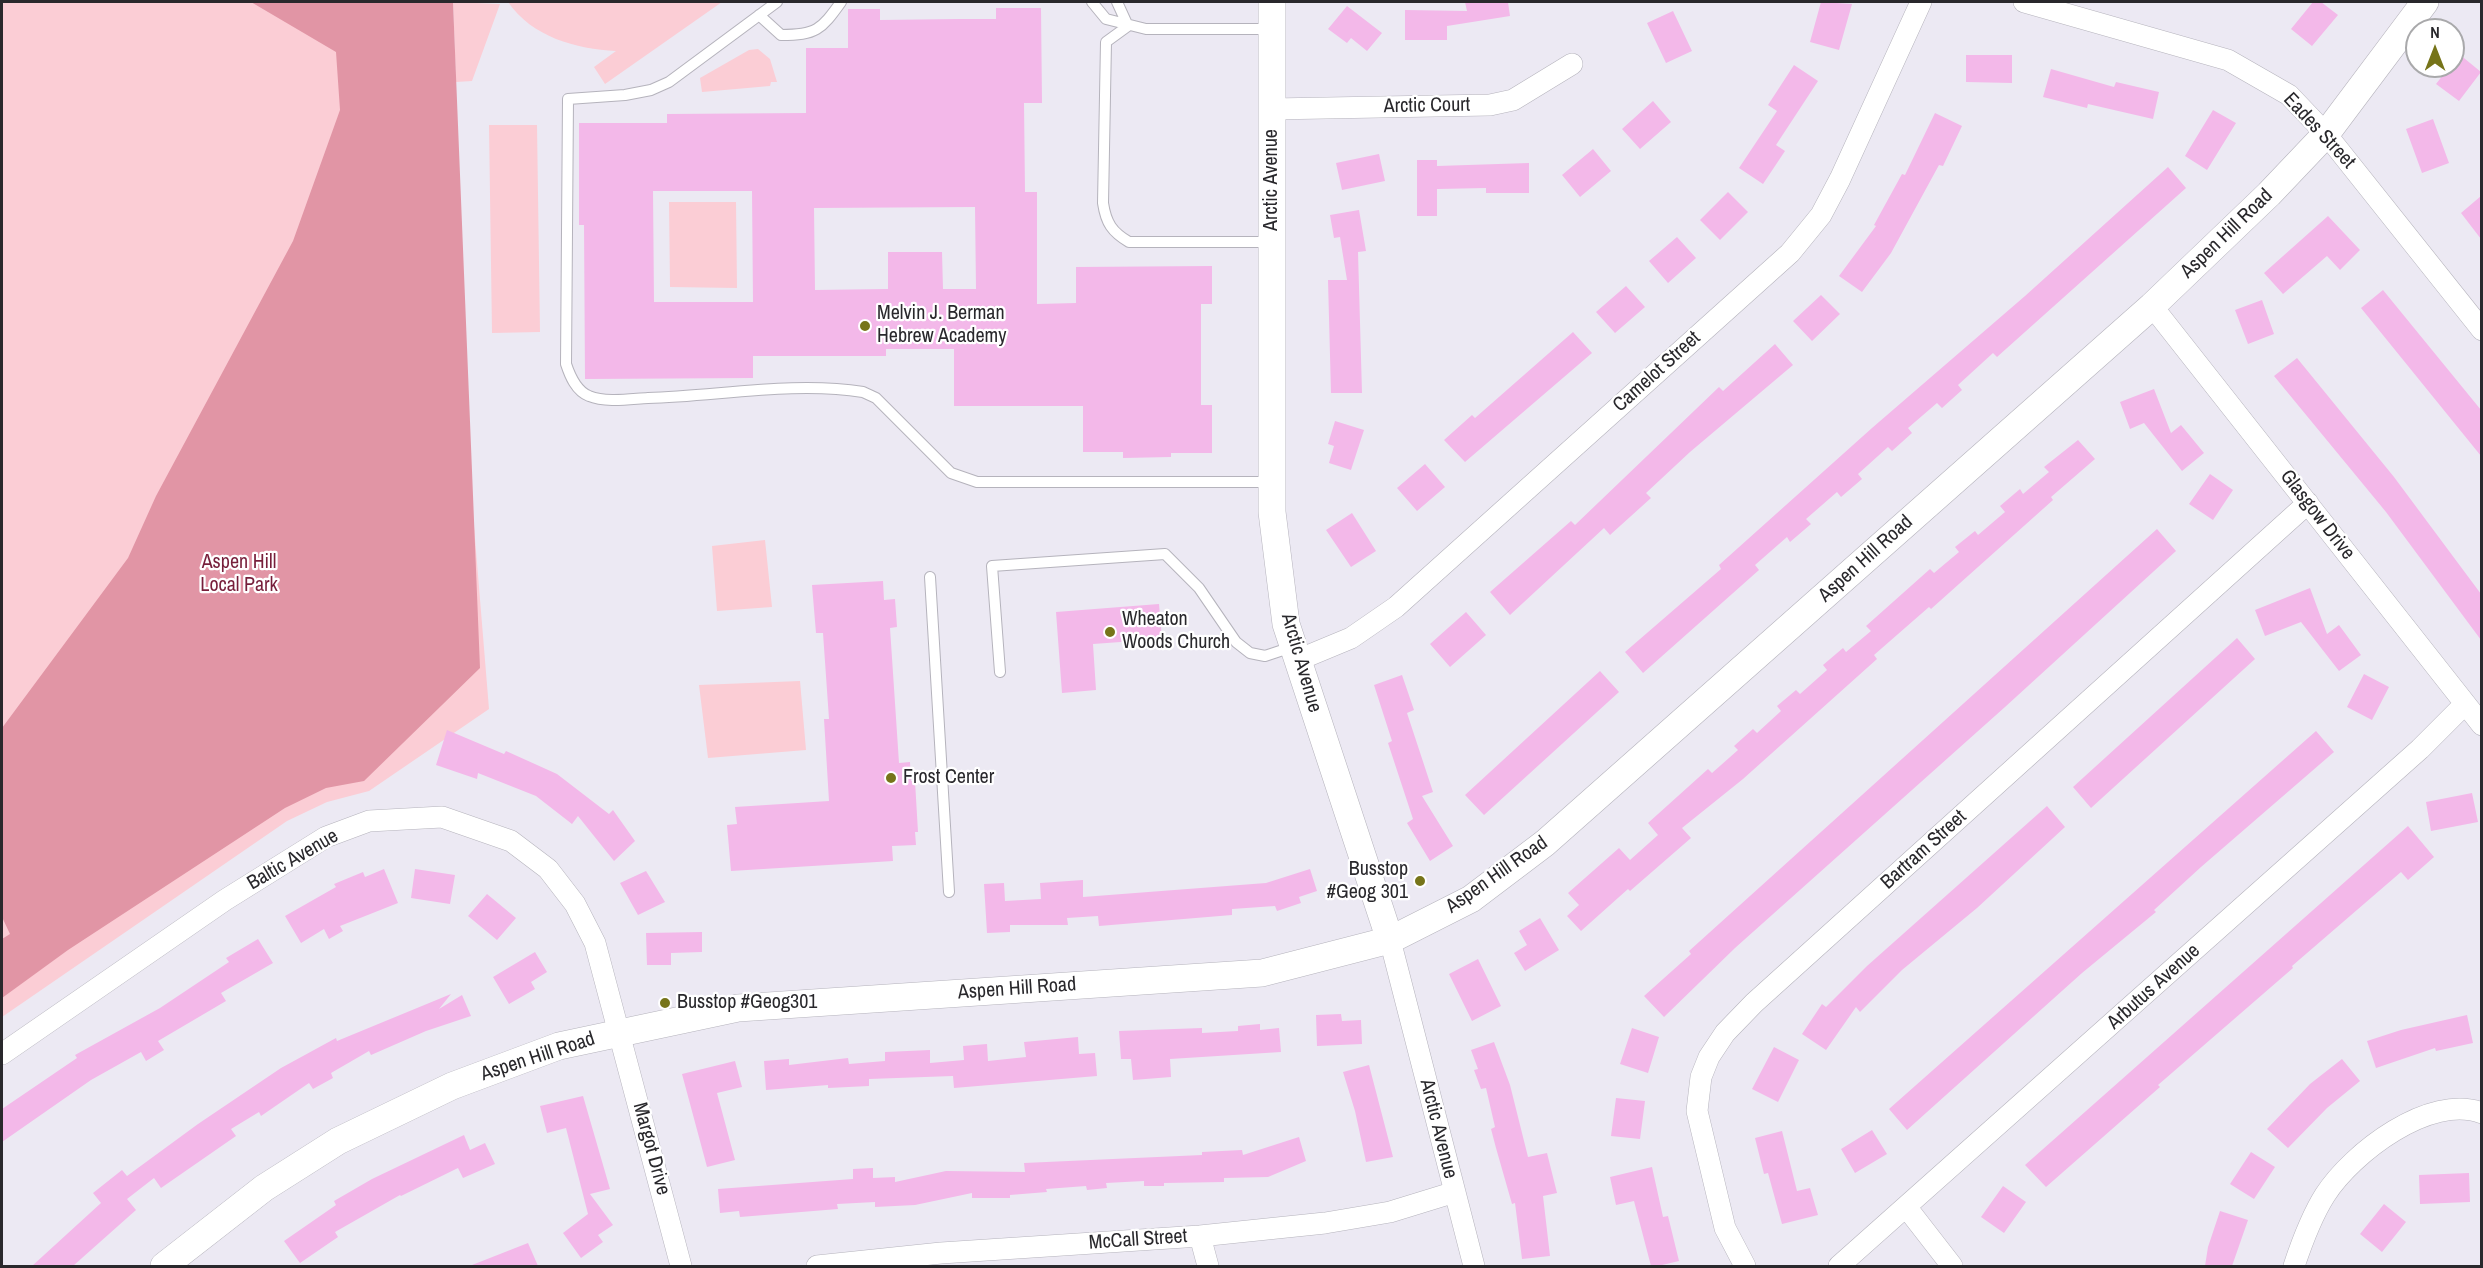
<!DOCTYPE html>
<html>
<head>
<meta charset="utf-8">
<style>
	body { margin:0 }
	#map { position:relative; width:2483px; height:1268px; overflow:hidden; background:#ece9f3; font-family:"Archivo Narrow",sans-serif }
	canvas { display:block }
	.frame { position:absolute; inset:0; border:3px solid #29282c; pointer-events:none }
	.north { position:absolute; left:2405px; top:18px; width:60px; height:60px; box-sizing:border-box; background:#fff; border:2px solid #a9a9ab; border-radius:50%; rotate:0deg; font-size:16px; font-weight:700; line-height:24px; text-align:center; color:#29282c }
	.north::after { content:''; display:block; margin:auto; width:21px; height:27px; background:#767419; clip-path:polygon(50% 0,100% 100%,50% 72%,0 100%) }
</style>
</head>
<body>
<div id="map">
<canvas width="2483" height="1268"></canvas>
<div class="frame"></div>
<div class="north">N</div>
</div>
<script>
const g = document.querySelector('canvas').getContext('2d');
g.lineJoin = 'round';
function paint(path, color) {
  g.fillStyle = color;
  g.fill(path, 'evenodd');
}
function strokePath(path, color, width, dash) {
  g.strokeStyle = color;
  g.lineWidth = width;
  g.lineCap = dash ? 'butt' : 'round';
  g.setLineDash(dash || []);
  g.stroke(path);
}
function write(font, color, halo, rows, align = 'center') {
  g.font = font + ' "Archivo Narrow",sans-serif';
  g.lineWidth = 4.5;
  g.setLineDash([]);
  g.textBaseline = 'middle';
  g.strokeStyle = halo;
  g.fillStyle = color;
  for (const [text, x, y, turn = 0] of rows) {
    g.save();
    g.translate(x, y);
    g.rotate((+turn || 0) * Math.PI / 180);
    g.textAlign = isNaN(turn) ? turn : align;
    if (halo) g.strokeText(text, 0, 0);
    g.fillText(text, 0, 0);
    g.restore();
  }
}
const green = new Path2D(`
	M2,2H431L489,709L369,791L327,802L287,821L2,1017Z
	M453,2L500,4L472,81L456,82Z
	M508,2H722L605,84L594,67L616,51C576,49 532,37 508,2Z
	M758,49L770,59L777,82H771L770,86L702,92L700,78L749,50Z
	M489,125H537L540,332L492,333Z
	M669,202H736L737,288L670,287Z
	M765,540L772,607L717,611L712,546Z
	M800,681L806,750L708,758L699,685Z`);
const forest = new Path2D(`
	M251,2H453L480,668L364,781L326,788L285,808L68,950L2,998V939L10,934L2,917V728L128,558L156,496L293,241L340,110L336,52Z`);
const building = new Path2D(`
	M1465,2H1508L1510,16L1447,26V40H1405V10L1467,11Z
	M1821,2L1852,4L1839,50L1810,42Z
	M2313,2H2321L2338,15L2312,46L2291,29Z
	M1347,6L1382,33L1367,51L1351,38L1347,43L1328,29Z
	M996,8H1041L1042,103H1024L1025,192H1037V304L1076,303V267L1212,266V304H1201V405H1212V453H1171V457L1123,458V452H1083V406H954V349H886V356H753V378L585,379L584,225H579V123H667V114L806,113V48H848V9H880V20L959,19H996ZM653,191H752L753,302H654ZM975,207L976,289H943L942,252H888V289L815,290L814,208Z
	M1673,11L1692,51L1666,63L1647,23Z
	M2459,54L2481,72L2459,101L2436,84L2450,66H2453Z
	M1966,55H2012V83L1966,82Z
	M1794,65L1818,81L1776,145L1785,151L1763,184L1739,168L1777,111L1768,105Z
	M2051,69L2114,87L2116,82L2159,92L2153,119L2088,104L2087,108L2043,97Z
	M1653,101L1671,122L1640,149L1622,129Z
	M2213,110L2236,123L2207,170L2185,156Z
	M1935,113L1962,126L1943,166L1939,165L1891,253L1862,292L1839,276L1876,226L1874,225L1902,174L1905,175Z
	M2433,119L2449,163L2422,173L2406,129Z
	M1593,149L1611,171L1580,197L1562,175Z
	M1379,154L1385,181L1342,190L1336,163Z
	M1417,160H1437V166L1529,163V193H1486V188L1437,189V216H1417Z
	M2168,167L2186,188L1997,357L1993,353L1958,385L1962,390L1942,408L1937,403L1908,428L1912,433L1892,451L1888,447L1858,474L1862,479L1841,497L1837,492L1806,519L1811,524L1790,542L1787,537L1755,565L1759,570L1643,673L1625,652L1721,569L1719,565L1872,428L2025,296Z
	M1728,192L1748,212L1720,240L1700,220Z
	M2481,196V239L2461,213Z
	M1359,210L1366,251L1358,252L1362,393H1331L1328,280H1347L1340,237L1334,238L1330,215Z
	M2328,216L2360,250L2340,270L2327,256L2283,294L2264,273Z
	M1677,237L1696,258L1668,283L1649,261Z
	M1626,286L1645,307L1615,333L1596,312Z
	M2383,290L2481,410V456L2361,308Z
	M1821,295L1840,314L1812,341L1793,321Z
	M2262,300L2274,334L2248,344L2235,310Z
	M1573,332L1592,353L1465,462L1444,440L1472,415L1475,418Z
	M1775,344L1793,365L1690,452L1646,493L1651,498L1610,535L1604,528L1510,615L1490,592L1571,521L1575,525L1719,387L1723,391Z
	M2297,358L2394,477L2481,594V640L2386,512L2274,376Z
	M2154,389L2171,433L2181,425L2204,453L2182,471L2144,423L2130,429L2120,402Z
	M1335,421L1364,430L1351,470L1329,463L1334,446L1328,444Z
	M2078,440L2095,459L2051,497L2053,500L1931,609L1929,607L1874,655L1877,659L1743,779L1682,828L1691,838L1630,891L1628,889L1581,931L1567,916L1579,905L1568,893L1619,848L1630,860L1658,835L1648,823L1708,769L1712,773L1738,750L1734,746L1753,729L1757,733L1781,711L1777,706L1796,690L1800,694L1827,670L1823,665L1843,648L1846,652L1871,631L1866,626L1930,569L1934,573L1959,552L1955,547L1975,531L1978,535L2005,512L2000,506L2020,489L2023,494L2049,472L2044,467Z
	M1425,464L1445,487L1417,511L1397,488Z
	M2210,474L2233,490L2213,520L2189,504Z
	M1352,513L1376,551L1351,567L1326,530Z
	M2157,529L2176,551L2005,707L1735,948L1664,1017L1644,996L1691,954L1689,951Z
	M883,581L884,600L895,599L897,627L890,628L899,763L910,762L911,781H915L918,832H915L916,845L892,846L893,861L731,871L727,825L737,824L735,807L829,801L824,719H829L823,633H816L812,585Z
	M2310,588L2327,634L2339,625L2361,655L2339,671L2301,622L2265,636L2255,610Z
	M1159,604L1162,639L1093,644L1096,690L1062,693L1056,612Z
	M1466,612L1486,635L1450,667L1430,644Z
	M2237,638L2255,659L2091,808L2073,787Z
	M1600,671L1619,692L1484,815L1465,795Z
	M2364,674L2389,687L2372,720L2347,707Z
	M1402,675L1414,710L1407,713L1433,792L1422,796L1453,846L1430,861L1407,823L1413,819L1388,743L1392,741L1374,685Z
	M447,730L504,754L506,751L557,774L609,814L613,810L635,841L614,861L578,816L572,824L536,796L478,773L477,779L436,765Z
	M2316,731L2334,752L2201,867L2154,910L2156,912L2082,973L1907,1130L1889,1109Z
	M2472,793L2478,822L2431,831L2426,802Z
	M2047,806L2065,827L1977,908L1902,970L1860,1012L1856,1007L1826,1050L1802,1034L1822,1004L1826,1007L1867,966Z
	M2408,826L2434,857L2408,880L2401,872L2292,966L2293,968L2158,1085L2160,1087L2046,1187L2025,1165Z
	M384,869L398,903L340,926L343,931L329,939L324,929L301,943L285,916L336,887L334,884L363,872L365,877Z
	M415,869L455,875L450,904L411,898Z
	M1310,869L1317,891L1299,897L1301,903L1277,911L1275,906L1232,909V915L1099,926L1098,916L1067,918L1068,925H1010V932L987,933L984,884L1004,883L1005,901L1041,899L1040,883L1083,880V897L1266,883Z
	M646,871L665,902L638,915L620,883Z
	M487,894L516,918L497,940L468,916Z
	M1540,918L1559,950L1525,971L1514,953L1527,945L1519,931Z
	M702,932V952L671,953V965H647L646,933Z
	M258,939L273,963L221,993L226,1001L158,1041L164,1050L146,1061L141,1052L91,1080L2,1142V1109L77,1058L75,1055L160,1008L229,962L226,958Z
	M535,952L547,972L531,982L535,989L509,1004L493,977Z
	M1478,959L1501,1006L1472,1021L1449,974Z
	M451,994L439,1009L462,995L471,1016L426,1031L371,1055L369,1051L331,1073L333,1078L313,1089L309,1083L261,1116L259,1112L231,1129L236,1136L161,1188L154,1178L127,1199L136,1210L73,1266H32L101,1203L93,1193L122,1170L127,1176L198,1124L281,1068L336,1038L337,1041Z
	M1341,1014L1342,1021L1361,1020L1362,1044L1317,1046L1316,1015Z
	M2467,1015L2473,1043L2436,1051L2435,1048L2376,1068L2367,1041L2401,1030Z
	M1260,1024V1030L1279,1028L1281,1052L1170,1059L1171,1077L1133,1080L1131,1059H1121L1119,1031L1202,1028V1033L1238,1031V1026Z
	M1632,1028L1659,1037L1648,1073L1620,1064Z
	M1078,1037L1079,1054L1095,1053L1097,1076L954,1088L953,1076L869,1079V1086L828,1088V1085L766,1090L764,1061L789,1059V1065L848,1058L849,1064L885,1061V1052L930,1050V1063L964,1060L963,1046L987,1044L988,1061L1026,1057L1024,1042Z
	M1494,1042L1510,1085L1528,1157L1547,1153L1557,1193L1543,1196L1550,1256L1522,1259L1515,1203L1512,1204L1496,1148L1491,1129L1495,1127L1486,1088L1481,1089L1474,1070L1478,1069L1471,1050Z
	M1774,1047L1799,1060L1778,1102L1752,1089Z
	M2342,1059L2360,1081L2327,1108L2288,1148L2267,1129L2310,1084Z
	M735,1061L742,1087L717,1093L735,1160L707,1167L682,1074Z
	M1369,1065L1393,1157L1366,1162L1355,1111L1343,1072Z
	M583,1096L610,1189L590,1194L613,1225L598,1235L603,1242L581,1258L563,1233L588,1214L566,1128L547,1133L540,1106Z
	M1616,1098L1645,1101L1640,1139L1611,1136Z
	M1872,1130L1887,1154L1855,1173L1841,1149Z
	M1782,1131L1797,1191L1810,1188L1818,1215L1782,1224L1768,1173L1764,1174L1755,1138Z
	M464,1135L470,1150L485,1143L495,1164L463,1178L458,1168L401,1196L400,1195L335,1232L338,1237L300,1263L284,1241L336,1205L334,1201L372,1179Z
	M1299,1137L1306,1161L1268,1177L1224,1178V1182L1164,1183V1186H1144V1181L1106,1183L1107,1188L1087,1190L1086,1186L1046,1189L1047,1192L1010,1195V1198H972V1193L915,1205L875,1207V1202L837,1204L838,1209L740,1217L739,1211L720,1213L718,1189L853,1179V1169L873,1168V1178L895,1177V1182L946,1171L1025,1172L1024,1163L1202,1155V1152L1242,1150L1243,1155Z
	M2251,1152L2275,1167L2254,1199L2230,1184Z
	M1652,1167L1663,1217L1668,1216L1679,1261L1658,1266H1651L1634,1201L1616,1205L1610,1177Z
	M2469,1173L2470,1202L2420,1204L2419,1175Z
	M2003,1186L2026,1202L2004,1233L1981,1217Z
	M2384,1204L2406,1222L2382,1252L2360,1234Z
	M2220,1211L2248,1220L2232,1266H2205L2208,1247Z
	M528,1243L538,1266H472V1265Z`);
const service = new Path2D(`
	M777,2L669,82L651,90L625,95L568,99L566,364C570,376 576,391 589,396C606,403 630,399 648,398C718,396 794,381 863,392L876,398L951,473L977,482H1272
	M1092,2L1106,19L1146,29H1272
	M1117,2L1128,26
	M759,15L781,35C816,35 821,30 841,2
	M1128,26L1106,42L1103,203C1106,223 1112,232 1129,242H1271
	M930,577L949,892
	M1000,672L992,566L1165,554L1199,588L1236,642L1250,653L1265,656L1292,647`);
const minor = new Path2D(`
	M2024,2L2228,60L2289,95L2326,134L2482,330
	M1272,109L1490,105L1513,100L1572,64
	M2152,306L2482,725
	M1298,660L1351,638L1396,607L1790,253L1821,215L1840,179L1921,2
	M1390,940L1474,1266
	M2,1054L225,900L326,837L369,821L442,817L511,841L548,869L575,904L595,943L681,1266
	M1907,1208L1952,1266
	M1200,1236L1208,1266
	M817,1266L941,1253L1200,1236L1325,1223L1390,1212L1455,1192
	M1745,1266L1725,1228L1697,1111L1701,1077L1709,1057L1725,1033L1754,1003L2308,503
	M1839,1266L2420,749L2465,704
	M2294,1266C2302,1242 2311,1217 2325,1195C2352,1153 2430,1093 2482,1113`);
const tertiary = new Path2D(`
	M1272,2V512L1286,624L1390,940
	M164,1266L264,1188L338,1141L452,1086L559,1046L738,1008L1262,973L1390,940L1471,899L1545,843L2152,306L2269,194L2326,134L2425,2`);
const markers = [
	[865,326,6,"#767419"],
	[1110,632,6,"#767419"],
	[891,778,6,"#767419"],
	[1420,881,6,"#767419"],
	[665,1003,6,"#767419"]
];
const streetNames = [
	["Arctic Court",1427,106,-1],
	["Eades Street",2319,131,47],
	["Arctic Avenue",1272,180,-90],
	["Aspen Hill Road",2227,234,-44],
	["Camelot Street",1657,372,-42],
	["Glasgow Drive",2317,515,52],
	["Aspen Hill Road",1866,559,-42],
	["Arctic Avenue",1301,663,74],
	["Bartram Street",1924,850,-42],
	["Baltic Avenue",293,860,-30],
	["Aspen Hill Road",1497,875,-35],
	["Arbutus Avenue",2154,987,-42],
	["Aspen Hill Road",1017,989,-4],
	["Aspen Hill Road",538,1057,-18],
	["Arctic Avenue",1438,1129,76],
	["Margot Drive",651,1149,75],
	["McCall Street",1138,1240,-4]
];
const poiNames = [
	["Melvin J. Berman",877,314],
	["Hebrew Academy",877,337],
	["Wheaton",1122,620],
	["Woods Church",1122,643],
	["Frost Center",903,778],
	["Busstop",1408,870,"right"],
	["#Geog 301",1408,893,"right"],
	["Busstop #Geog301",677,1003]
];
const parkNames = [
	["Aspen Hill",239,563],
	["Local Park",239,586]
];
paint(green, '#fbcdd5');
paint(forest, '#e195a5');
paint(building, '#f3b8e9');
strokePath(service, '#b5b3bc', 12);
strokePath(minor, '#b5b3bc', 22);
strokePath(tertiary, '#b5b3bc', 28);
strokePath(service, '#fff', 10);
strokePath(minor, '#fff', 21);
strokePath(tertiary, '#fff', 27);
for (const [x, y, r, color] of markers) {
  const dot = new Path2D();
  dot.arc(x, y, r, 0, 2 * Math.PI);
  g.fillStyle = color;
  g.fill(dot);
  strokePath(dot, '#fff', 2);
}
write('20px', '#29282c', '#fff', streetNames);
write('20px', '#29282c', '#fff', poiNames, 'left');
write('20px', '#771f3b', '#fff', parkNames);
</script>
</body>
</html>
